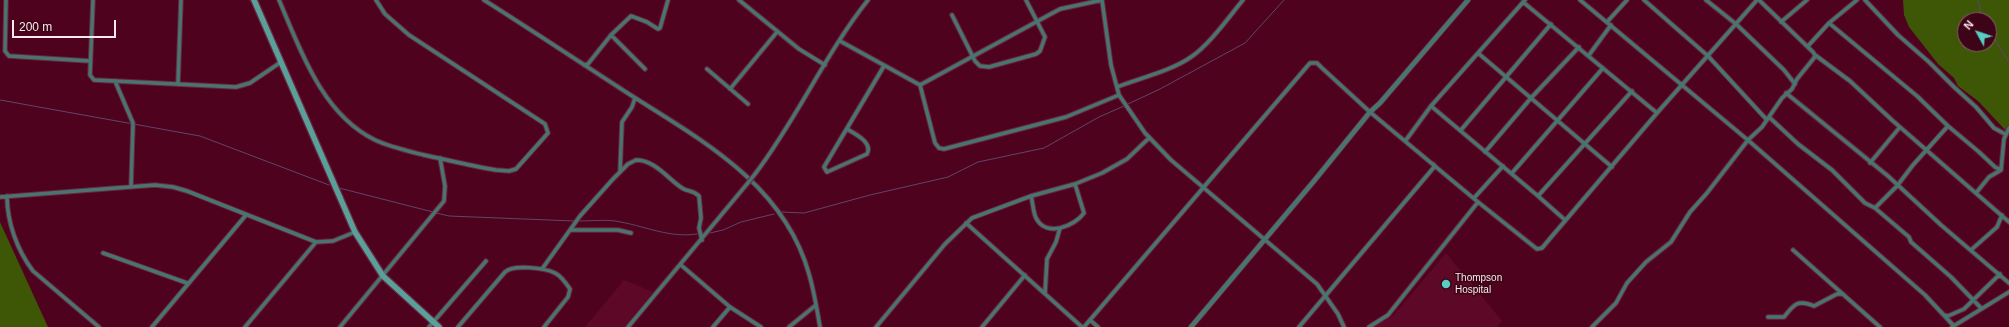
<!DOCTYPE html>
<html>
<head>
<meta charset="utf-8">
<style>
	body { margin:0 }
	#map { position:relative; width:2009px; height:327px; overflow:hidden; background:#4f021e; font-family:Helvetica,sans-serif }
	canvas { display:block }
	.north { position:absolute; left:1957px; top:12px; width:40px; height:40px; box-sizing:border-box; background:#3d0417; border:1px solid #895f6c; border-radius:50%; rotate:310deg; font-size:11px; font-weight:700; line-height:16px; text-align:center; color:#fbe8eb }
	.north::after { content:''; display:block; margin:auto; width:14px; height:18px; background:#56cec3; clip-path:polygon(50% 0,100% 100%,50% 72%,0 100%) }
	.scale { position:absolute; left:12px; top:20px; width:104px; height:18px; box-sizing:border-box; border:2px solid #fbe8eb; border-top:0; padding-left:5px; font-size:12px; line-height:14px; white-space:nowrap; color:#fbe8eb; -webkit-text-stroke:3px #3d0417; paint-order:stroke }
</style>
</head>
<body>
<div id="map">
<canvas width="2009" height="327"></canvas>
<div class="north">N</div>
<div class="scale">200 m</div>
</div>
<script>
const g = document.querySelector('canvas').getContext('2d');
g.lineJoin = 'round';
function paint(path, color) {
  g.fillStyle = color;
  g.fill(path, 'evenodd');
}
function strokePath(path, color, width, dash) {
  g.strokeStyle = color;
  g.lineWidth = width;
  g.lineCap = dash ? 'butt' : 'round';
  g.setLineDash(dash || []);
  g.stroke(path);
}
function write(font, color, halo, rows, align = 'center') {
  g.font = font + ' Helvetica,sans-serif';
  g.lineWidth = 3;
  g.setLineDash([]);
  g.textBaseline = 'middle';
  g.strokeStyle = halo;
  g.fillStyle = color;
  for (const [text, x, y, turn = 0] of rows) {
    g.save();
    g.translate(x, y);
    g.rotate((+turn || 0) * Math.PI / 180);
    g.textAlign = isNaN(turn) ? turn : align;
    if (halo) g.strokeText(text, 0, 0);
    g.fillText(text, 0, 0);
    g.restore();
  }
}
const built = new Path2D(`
	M1446,253L1502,321L1497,327H1369L1393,316Z
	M624,280L653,292L624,327H585Z`);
const green = new Path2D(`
	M1903,0H2009V134L1978,101L1958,86L1954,78L1938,64L1909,27L1904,15ZM1965,20H1989V44H1965Z
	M0,222L48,327H0Z`);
const stream = new Path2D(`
	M1978,0L1983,20
	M1989,30L2009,62
	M0,100L200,136L329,185
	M1128,104L1160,89L1245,43L1284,0
	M339,188L433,212
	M780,212L804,213L870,195L948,177L978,162L1044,148L1099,117L1124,106
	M436,213L449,216L574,221
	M580,221C593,221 608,219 621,222C647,227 670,238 697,234
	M710,233L723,230L741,222L774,214`);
const minor = new Path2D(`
	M6,0L5,51L9,56L90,61
	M93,0L90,75L94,80L236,87L250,83L281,62
	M279,0C301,51 322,114 375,140C390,147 408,151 424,155C448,160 472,166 496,170L509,171L516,169L548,133L545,124L409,35L385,14L376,0
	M484,0C533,31 581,63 629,94C701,140 784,184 809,274C814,291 817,309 820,327
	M739,0L799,49L825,65
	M1102,0L1111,65L1119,95L1145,133L1171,160L1317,284L1338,314L1344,327
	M1580,0L1749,141L1925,295L1953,325
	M1644,0L1708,56L1767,120
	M1706,0L1736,24L1784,70L1795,84
	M1865,0L1898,35L1929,62L1954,87L1976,107L1994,128L2005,134
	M1523,2L1657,113
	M952,15L975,61L980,66L989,67L1036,54L1040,51L1045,37L1026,0
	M1607,22L1627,0
	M1781,22L1807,0
	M611,35L645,69
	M840,41L920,85L935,143L939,148L944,149L1066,117L1119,95
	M1808,46L1829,23L1857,0
	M1478,53L1612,167
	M1589,55L1611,25
	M1815,55L1850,81L1893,121L2009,222
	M584,65L588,64L611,35L631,16L647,22L658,29L660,28L668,0
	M707,69L748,104
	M115,81L133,123L131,187
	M178,83L181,0
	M920,85L1060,9L1102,0
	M1117,87C1140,78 1171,71 1191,57C1210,44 1228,18 1243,0
	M730,89L777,32
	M1786,93L1888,176L1941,225L2009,283
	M1431,106L1538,196L1565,220
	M1769,117L1798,144L1832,170L1865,203L1875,208L1897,186L1913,165L1948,126L1917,96L1829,23
	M1948,126L1979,152L1995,167L2001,170
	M847,129C855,134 873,142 867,154L827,172L824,167L884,66
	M1461,130L1551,24
	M1406,140L1431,106L1525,0
	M1485,152L1531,98L1579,47
	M1870,163L1900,127
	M620,172L622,122L632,107L635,98
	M1512,173L1603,68
	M755,174C797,119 825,54 868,0
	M1976,193L1989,177L2001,170L2004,139L2009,128
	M7,196C7,222 17,250 33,271L99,327
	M1031,196C1033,203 1033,212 1036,218C1046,238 1075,226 1084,213L1075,184
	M1538,196L1632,91
	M0,197L155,185L173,187L187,191L316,242L333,241L355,232
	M1474,198L1503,166
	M1875,208L1909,237L1911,242L1951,277L1981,308
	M966,223L1082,327
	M571,230H618L631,233
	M1793,250L1880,327
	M1971,250L1997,227L2002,215
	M103,253L187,283
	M681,265L730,307L761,327
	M542,269L580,216L613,179L628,164L636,160C655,160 668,179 682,188C688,192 693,190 699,196L701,218L699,228L702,240
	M1045,293L1047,259L1056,242L1060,228
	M1944,315L1948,316L1964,309L2000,274
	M1768,317H1784C1794,304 1798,299 1814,306L1837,294H1843
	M1090,320L1098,327
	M152,327L246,215
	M245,327L316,242
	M340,327L444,201L445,186L440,158
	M429,327L486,261
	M458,327L505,272C513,264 545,268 555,273C561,276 566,283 570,289L568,297L544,327
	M628,327L747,184
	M713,327L730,307
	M789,327L816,305
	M876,327L945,244L972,218L1031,196L1075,184L1102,173L1127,159L1149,138
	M982,327L1025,275
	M1084,327L1310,63H1317L1322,68L1370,112L1478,202L1537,249L1542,248L1553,235L1657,113L1757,0
	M1299,327L1435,166L1433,164
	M1369,327L1388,315L1478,202
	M1592,327L1616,303L1627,283L1646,262L1671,242L1690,212L1707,193L1748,140L1762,127L1782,98L1792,89L1797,79L1814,58L1815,55L1813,52L1759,0
	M1952,327L2009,292`);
const tertiary = new Path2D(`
	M1191,327L1314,181L1370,112L1380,103L1468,0`);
const secondary = new Path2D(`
	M254,0L355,232L383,276L439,327`);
const minorBridge = new Path2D(`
	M747,184L755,174`);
const markers = [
	[1446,284,5,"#56cec3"]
];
const poiNames = [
	["Thompson",1455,278],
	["Hospital",1455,290]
];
paint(built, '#5e0827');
paint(green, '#3d5706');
strokePath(stream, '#60466a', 1);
strokePath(minor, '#6b273f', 5.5);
strokePath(tertiary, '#6b273f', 6);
strokePath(secondary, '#6b273f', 8);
strokePath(minor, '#497570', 3.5);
strokePath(tertiary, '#497570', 4.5);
strokePath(secondary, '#58a099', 5.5);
strokePath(minorBridge, '#6b273f', 5.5, []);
strokePath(minorBridge, '#497570', 3.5);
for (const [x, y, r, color] of markers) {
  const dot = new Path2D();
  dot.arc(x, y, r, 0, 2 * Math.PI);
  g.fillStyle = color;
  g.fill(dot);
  strokePath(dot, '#3d0417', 1.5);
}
write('10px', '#fbe8eb', '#3d0417', poiNames, 'left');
</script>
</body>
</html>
